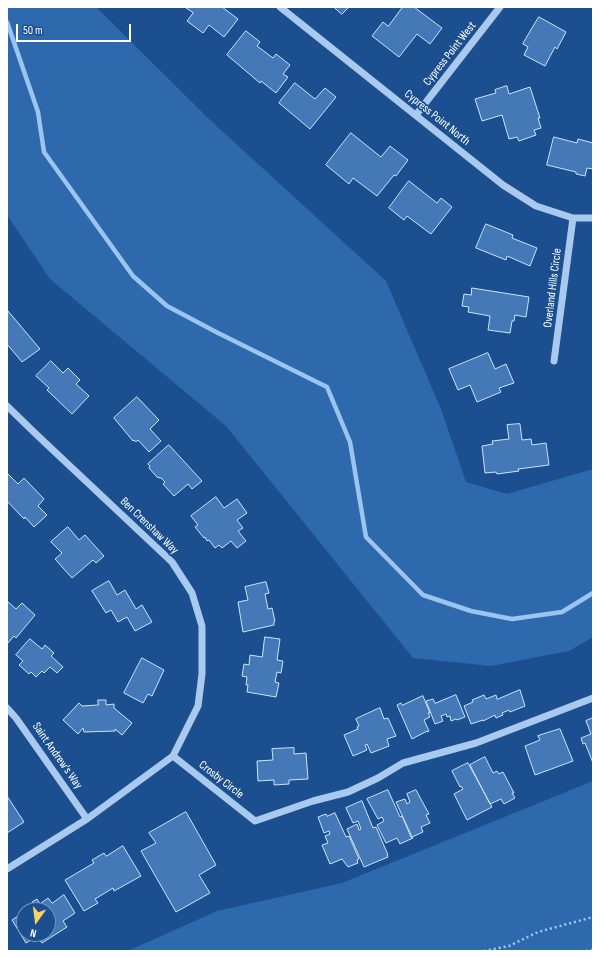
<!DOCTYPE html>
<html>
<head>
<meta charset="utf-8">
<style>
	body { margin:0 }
	#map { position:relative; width:600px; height:958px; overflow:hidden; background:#1b4f8f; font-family:"Sofia Sans Condensed",sans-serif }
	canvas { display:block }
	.frame { position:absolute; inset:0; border:8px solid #fff; pointer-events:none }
	.north { position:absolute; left:16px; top:902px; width:40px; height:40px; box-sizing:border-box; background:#1b4f8f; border:1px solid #7695bc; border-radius:50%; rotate:194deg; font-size:11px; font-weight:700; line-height:16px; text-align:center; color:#fff }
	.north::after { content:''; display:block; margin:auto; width:14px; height:18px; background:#ffd166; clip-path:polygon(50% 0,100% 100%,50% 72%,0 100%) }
	.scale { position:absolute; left:16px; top:24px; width:115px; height:18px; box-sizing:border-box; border:2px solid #fff; border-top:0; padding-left:5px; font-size:12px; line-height:14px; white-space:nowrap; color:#fff; -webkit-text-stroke:3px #1b4f8f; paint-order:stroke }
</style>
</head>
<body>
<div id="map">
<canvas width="600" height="958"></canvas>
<div class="frame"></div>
<div class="north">N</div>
<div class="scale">50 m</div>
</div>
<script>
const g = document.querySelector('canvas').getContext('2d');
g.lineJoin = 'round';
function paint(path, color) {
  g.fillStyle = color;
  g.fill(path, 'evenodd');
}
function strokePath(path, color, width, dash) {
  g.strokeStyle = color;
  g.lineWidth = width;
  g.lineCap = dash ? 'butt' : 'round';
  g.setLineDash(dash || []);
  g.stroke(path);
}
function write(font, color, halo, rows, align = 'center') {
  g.font = font + ' "Sofia Sans Condensed",sans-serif';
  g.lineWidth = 3.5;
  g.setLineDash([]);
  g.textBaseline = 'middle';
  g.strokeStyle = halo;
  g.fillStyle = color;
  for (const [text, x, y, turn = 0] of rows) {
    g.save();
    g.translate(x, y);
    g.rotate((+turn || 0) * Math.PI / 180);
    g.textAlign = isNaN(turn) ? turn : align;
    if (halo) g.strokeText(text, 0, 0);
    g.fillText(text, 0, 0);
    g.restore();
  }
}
const green = new Path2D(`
	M7,7H96L210,120L386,281L441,409L466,482L507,494L593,469V637L569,651L491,666L413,658L226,426L50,279L7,215Z
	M593,781V951H128L217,911L342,883Z`);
const stream = new Path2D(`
	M7,22L38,112L44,152L133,276L167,306L218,333L327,387L350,442L366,537L423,595L471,611L512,619L562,612L593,593`);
const building = new Path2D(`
	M185,7H222L238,19L224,37L209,25L203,33L187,21L193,13Z
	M334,7H349L342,14Z
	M403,7H414L442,28L430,44L417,34L399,57L372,36L383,22L388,26Z
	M539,17L566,32L557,49L555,47L545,66L524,55L528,47L523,44Z
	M246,31L260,42L257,46L273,58L276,54L290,65L283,74L288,77L276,93L261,81L260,83L227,55Z
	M295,83L315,99L325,88L336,97L310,129L279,103Z
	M507,86L509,94L530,87L540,118H538L541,128L534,130L536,135L519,141L517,137L509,139L502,115L482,121L475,99L496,93L495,90Z
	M351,133L381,157L390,146L408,160L396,176L394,175L377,196L353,178L349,184L326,165Z
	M554,137L577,143L578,139L593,143V169L587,168L585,176L576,174V172L547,165Z
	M409,181L437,203L441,198L452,207L431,234L407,216L404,220L389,208Z
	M486,224L513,235L512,238L537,248L530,266L507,256L506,260L476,248Z
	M472,288L529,297L526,317L515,315L514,321H512L510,333L488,330L490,316L468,312L469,307L462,306L464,294L471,295Z
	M8,311L40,349L22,362L7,344Z
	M488,353L495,369L506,364L514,383L499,388L501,392L477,402L470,385L458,390L449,369Z
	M51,361L63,373L68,368L80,380L76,384L89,396L72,414L47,390L49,388L36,376Z
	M137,397L159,420L150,429L161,441L149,452L138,440L136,442L134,440L133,441L114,418Z
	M520,424L522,440L531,439L532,445L546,443L549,465L518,469L519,471L497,474L496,472L485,473L482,446L493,444L492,441L509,439L507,425Z
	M169,445L202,481L192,489L188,484L174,496L163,484L165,482L161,478H160L157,477L149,468L150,466L148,464Z
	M7,473L18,484L24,478L44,499L38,506L47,515L34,527L25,517L24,519L7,501Z
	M216,497L224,508L237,499L247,513L237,520L243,528L238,531L246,541L237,548L231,541L222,548L219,545L215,548L209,540L207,541L205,537L204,538L195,527L198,525L191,516Z
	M68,527L79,540L85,535L104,556L96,563L93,560L72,578L55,559L62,553L51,542Z
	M109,581L117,595L125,590L136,609L142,605L152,622L135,631L127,617L118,622L111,610L106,613L92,591Z
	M266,582L269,593L265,594L268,609L272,608L275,621H274V625L243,632L238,602L248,600L245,587Z
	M7,601L16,609L22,603L35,615L16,638L14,636L7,644Z
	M265,637L280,639L277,660L283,661L281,673L277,672L275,682L279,683L276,697L247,692L248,685H246L247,677L242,676L244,664L249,665L250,655L262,657Z
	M30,639L42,649L45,645L54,653L51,656L63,667L57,673L50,667L44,673L42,671L36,677L31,672L29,674L19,665L23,661L16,655Z
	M142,658L164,670L152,696L148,694L143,703L124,693Z
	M520,690L525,706L510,712L509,710L502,713L503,715L496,718L495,715L483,721V720L471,724L464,706L473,702L472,700L484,695L486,699L496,695L497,699Z
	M456,695L465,717L457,720L456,719L451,721L450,716L447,717L446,714L441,716L443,721L435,724L426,701L433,699L435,703Z
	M423,696L430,713H428L430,717L424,720L429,731L427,732V731L412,739L397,705L401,703L402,705Z
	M98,700H106V705L114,704V708L132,723L122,735L115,729V731L84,732L83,728L78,734L63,720L79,703L82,706L98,705Z
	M380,708L384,719L388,718L396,736L387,739L389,746L371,753L367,744L365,745L367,750L353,756L344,735L358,729L357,727L359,726L356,719Z
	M593,718V763L585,743L583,744L581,738L591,734L586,721Z
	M560,729L573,761L535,775L525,746L540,740L538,736Z
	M294,748V754L306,753L308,779L289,780V784L274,785V780L258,781L257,761L273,760L272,749Z
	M485,757L493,773L497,771L499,774L503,772L514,793H512L515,798L504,804L501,799L490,804L470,765Z
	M468,763L492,807L467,820L454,794L463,789L461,786L460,787L452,771Z
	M388,790L400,817L402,816L411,837L413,838L400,844L397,838L386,843L377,825L384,821L382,817L378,819L367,799Z
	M416,790L429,814L426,815L430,823L421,827L423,832L412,837L396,802L405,799L407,804L410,802L407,794Z
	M7,796L24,822L7,833Z
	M362,801L373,828L376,827L388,855H387L388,857L364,867L347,829L357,824L359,830L361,829L358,821L353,823L346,808Z
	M186,812L216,865L199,875L210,893L176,912L141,851L156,843L149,833Z
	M335,813L346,837L349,836L359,859L357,860L358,863L348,867L342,859L330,864L322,845L328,843L325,836L330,834L329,831L324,833L318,817L326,814L327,816Z
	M123,846L141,876L114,891L113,888L95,899L98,903L84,911L65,880L94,863L92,860L104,853L106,856Z
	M64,895L75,913L63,921L67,927L42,943L37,936L26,943L12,920L24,912V934H48V910L26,909L34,904L32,902L37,899L40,904L48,898L52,903Z`);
const path = new Path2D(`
	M484,951L509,946L538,932L593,917
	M586,951L593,950`);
const minor = new Path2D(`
	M280,7L503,185L536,206L573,218H593
	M416,115L500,7
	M554,361L573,218
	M7,406L38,436L172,562L192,593L202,626V674L198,706L173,756L87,819L7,869
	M7,708L16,718L87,819
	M173,756L255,821L313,801L348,792L378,778L403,763L476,743L593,698`);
const streetNames = [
	["Cypress Point West",450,54,-52],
	["Cypress Point North",437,118,39],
	["Overland Hills Circle",553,288,-83],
	["Ben Crenshaw Way",149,526,44],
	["Saint Andrew's Way",57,756,55],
	["Crosby Circle",221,780,38]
];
paint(green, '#2e69ad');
strokePath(stream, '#9cc4f0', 4.5);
paint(building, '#4478b7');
strokePath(building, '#cfe3fa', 1);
strokePath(path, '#a9c9ee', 2.5, [2, 3]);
strokePath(minor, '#a9c9ee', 7);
write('12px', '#fff', '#1b4f8f', streetNames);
</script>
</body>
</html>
